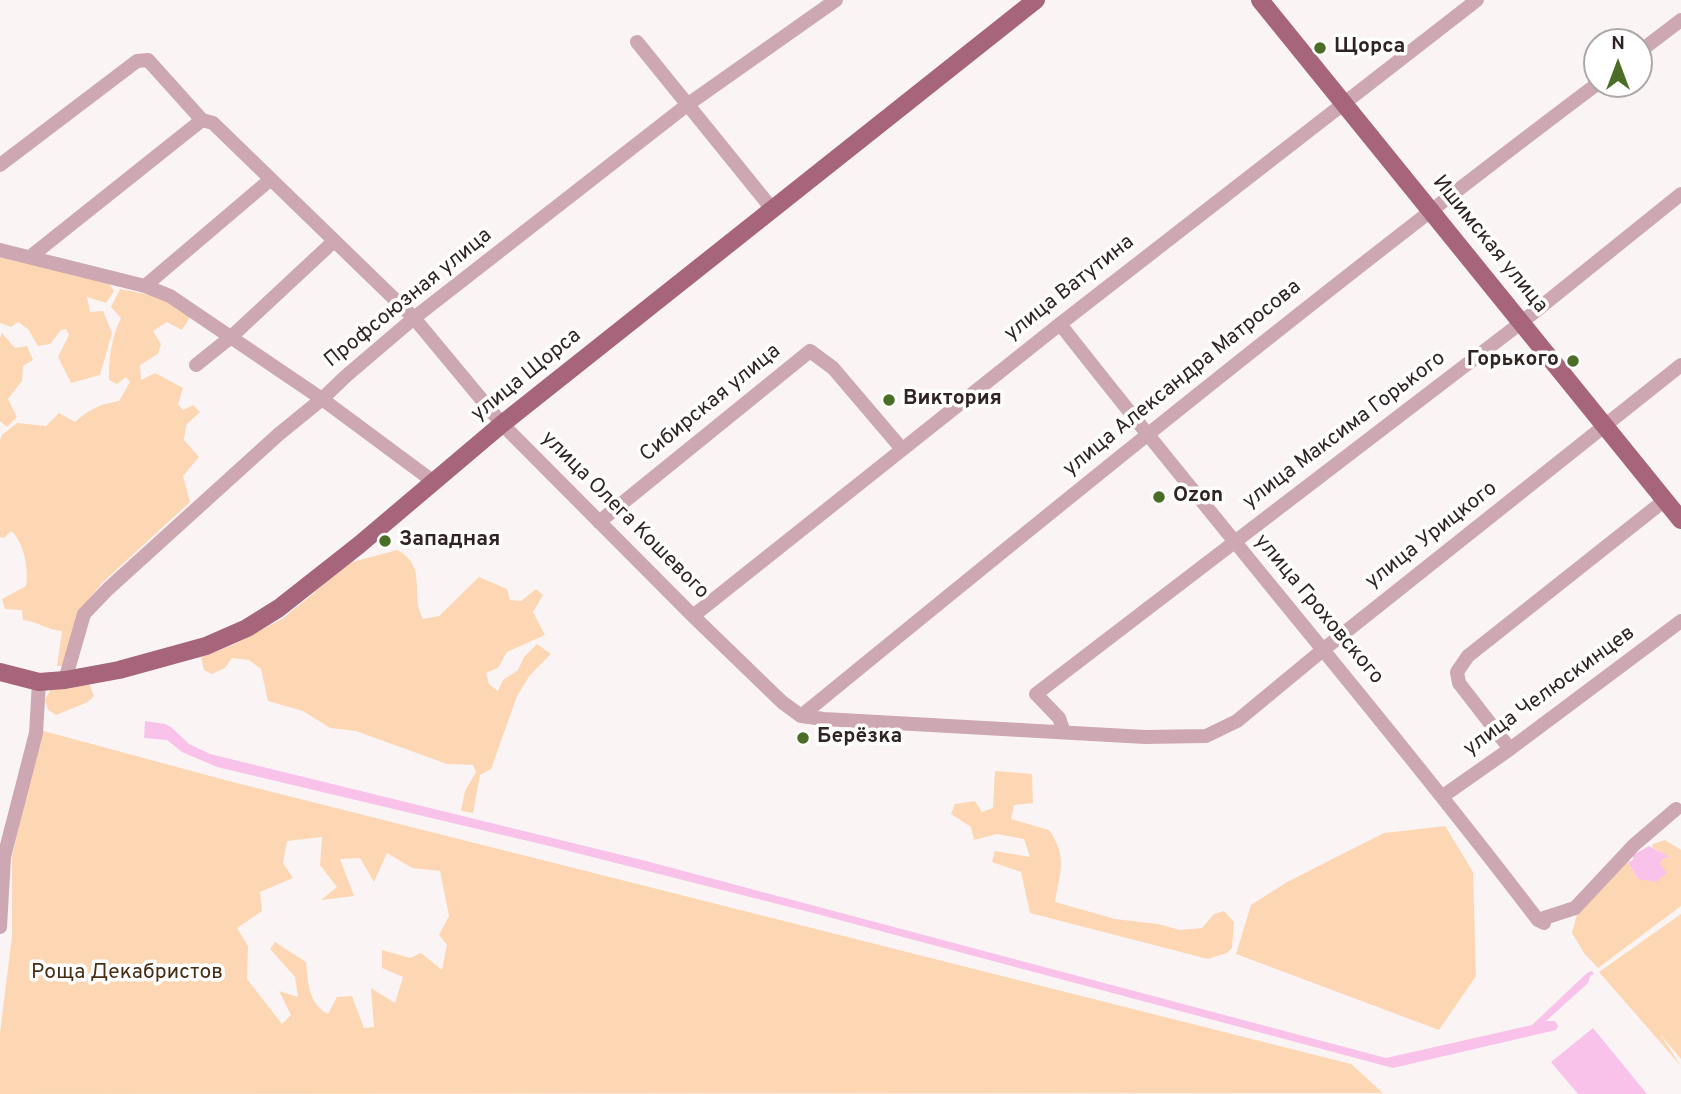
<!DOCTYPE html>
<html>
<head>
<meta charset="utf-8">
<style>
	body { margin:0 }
	#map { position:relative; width:1681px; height:1094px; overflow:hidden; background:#fbf4f4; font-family:Overpass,sans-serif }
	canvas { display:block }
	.north { position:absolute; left:1583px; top:28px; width:70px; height:70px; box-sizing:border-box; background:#fff; border:2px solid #ada8a7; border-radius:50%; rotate:0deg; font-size:19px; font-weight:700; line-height:28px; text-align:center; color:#312524 }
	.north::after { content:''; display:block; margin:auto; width:24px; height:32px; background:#4a6e26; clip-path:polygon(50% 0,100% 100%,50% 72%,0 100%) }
</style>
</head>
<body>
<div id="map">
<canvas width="1681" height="1094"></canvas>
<div class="north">N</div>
</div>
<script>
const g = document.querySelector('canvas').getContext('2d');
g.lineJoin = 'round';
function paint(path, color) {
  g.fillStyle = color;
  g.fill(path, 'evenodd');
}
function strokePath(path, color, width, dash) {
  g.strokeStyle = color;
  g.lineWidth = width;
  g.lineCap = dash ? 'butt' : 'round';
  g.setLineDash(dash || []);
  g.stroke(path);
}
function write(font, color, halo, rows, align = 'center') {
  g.font = font + ' Overpass,sans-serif';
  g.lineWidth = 7;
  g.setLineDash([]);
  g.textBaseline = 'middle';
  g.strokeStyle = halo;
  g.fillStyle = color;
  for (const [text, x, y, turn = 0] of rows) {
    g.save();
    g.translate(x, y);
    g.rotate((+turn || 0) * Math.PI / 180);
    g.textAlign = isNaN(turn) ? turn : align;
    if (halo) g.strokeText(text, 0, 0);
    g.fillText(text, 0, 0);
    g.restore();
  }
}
const green = new Path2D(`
	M0,255L109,283L114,291L106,303L87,297L90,312L103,311L112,333L100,375L71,383L58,357L69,335L66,329L61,330L50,344L38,346L28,329L18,322L11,327L0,323Z
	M120,289L160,297L190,317L182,330L167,322L153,331L161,344L158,354L140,365L141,380L155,373L183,388L178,404L183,410L193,405L200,412L186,425L184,440L199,457L183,476L190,502L103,582L84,605L66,666H57L62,631C47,630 39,622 23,620L22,610L5,609L2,599L26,586C29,571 24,541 11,531L4,538L0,537V440L2,435L17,423L46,426L59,413L75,422C89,409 101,404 119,401L130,382L126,377L117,384L109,380C108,361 112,335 121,318L111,307Z
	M2,333L15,348L27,346L33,360L23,366L22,381L8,399L17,417L7,427L0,421V338Z
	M397,550C429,567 409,594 423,619L439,616L479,577L507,589L510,600L521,601L536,589L543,595L533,612L545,635L507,652L498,668L486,673L489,684L498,691L503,680L518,670L524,657L537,644L551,654L530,675L517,696L491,769L480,775L473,813L461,811L465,791L476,772L473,765L447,764L356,731L330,728L303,711L268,701L261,669L249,660L232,658L225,668L212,674L204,670L201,657L233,645L282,619L313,594L345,564Z
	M89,683L94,696L88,702L56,715L48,710L45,700L52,687Z
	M40,730L225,780L1351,1064L1383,1093L0,1094V1033L12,936V857ZM322,837L320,865L337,887L321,900L354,896L340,859L360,858L374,882L387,853L412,868L440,871L449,916L439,935L447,945L442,970L421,953L410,958L382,950V968L403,977L395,1003L371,988L374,1027L364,1028L352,996L337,997L328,1014C308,1004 308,981 306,962L275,942L270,949L295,977L298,997L279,991L291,1015L282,1024L247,979L248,946L237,928L262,911L260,892L293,878L283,863L287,841Z
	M995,771L1032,774L1033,803L1014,805L1011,819L1049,830C1068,858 1060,871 1055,902L1115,919L1158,924L1180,930L1202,928L1214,914L1224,911L1234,922L1232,948L1227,953L1208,959L1030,913L1021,872L992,862L995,851L1030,857L1024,839L997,834L974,840L971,827L951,814L955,804L975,801L982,812L993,808Z
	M1445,826L1473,872L1476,976L1439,1030L1236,954L1251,905L1287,882L1384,833Z
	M1665,840L1681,850V906L1598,968L1584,953L1572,933L1577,914L1621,863L1628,862L1638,879L1660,864L1662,859L1669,857L1652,847L1653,844Z
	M1681,914V1059L1660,1034L1681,1066L1599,972Z`);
const water = new Path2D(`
	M145,721L165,724L171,727L189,744L210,754L646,861L1386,1058L1532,1025L1587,973L1592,971L1594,974L1590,976L1588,983L1546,1021H1555L1558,1026L1556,1030L1393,1068L817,914L545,845L217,767L182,752L167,740L144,738Z
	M1649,846L1670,857L1662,859L1660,864L1667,873L1656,882L1638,879L1628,862L1633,860V855Z
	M1593,1028L1647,1094H1578L1551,1062Z`);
const minor = new Path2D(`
	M637,42L773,210
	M1639,52L1681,20
	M0,165L137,61L148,60L202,120L213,123L414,318L502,424L693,616L782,702L801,716L824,719L1145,737L1206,736L1237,721L1324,649L1681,365
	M0,250L145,286L170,296L322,399L434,482
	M30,257L202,120
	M145,286L271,179
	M1060,324C1217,525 1383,717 1538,920L1544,923
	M196,365L231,337L333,242
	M599,522L810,351L833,368L902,449
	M693,616L1060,324L1477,0
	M65,680L84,614L108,589L279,434L322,399L346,376L414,318L687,105L836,0
	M801,716C1064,501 1326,288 1597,84
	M1064,732L1059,718L1036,694L1522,322L1681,194
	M1510,749L1459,683L1457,672L1468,656L1665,500
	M1443,796L1510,749L1681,621
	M1538,920L1575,908L1634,845L1676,809
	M0,927L4,857L36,733L39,682`);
const major = new Path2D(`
	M1260,0L1681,520
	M0,672L39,682L65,680L119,670L206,646L247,628L279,608L359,545L502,424L1036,0`);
const markers = [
	[1320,48,7,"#4a6e26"],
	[1573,361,7,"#4a6e26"],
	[889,400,7,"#4a6e26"],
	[1159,497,7,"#4a6e26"],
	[385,541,7,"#4a6e26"],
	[803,738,7,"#4a6e26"]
];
const poiNames = [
	["Щорса",1334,48],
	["Горького",1559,361,"right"],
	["Виктория",903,400],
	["Ozon",1173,497],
	["Западная",399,541],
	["Берёзка",817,738]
];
const streetNames = [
	["Ишимская улица",1489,245,51],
	["улица Ватутина",1070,289,-38],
	["Профсоюзная улица",409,299,-39],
	["улица Щорса",527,376,-39],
	["улица Александра Матросова",1183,379,-39],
	["Сибирская улица",711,404,-39],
	["улица Максима Горького",1345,431,-37],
	["улица Олега Кошевого",624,516,45],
	["улица Урицкого",1432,536,-38],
	["улица Гроховского",1318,610,50],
	["улица Челюскинцев",1550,692,-36]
];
const parkNames = [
	["Роща Декабристов",127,974]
];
paint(green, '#fdd7b3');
paint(water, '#f9c2ea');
strokePath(minor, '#cda8b3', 14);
strokePath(major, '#a6657b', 18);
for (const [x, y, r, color] of markers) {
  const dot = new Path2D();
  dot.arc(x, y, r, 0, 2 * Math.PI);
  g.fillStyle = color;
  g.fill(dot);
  strokePath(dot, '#fff', 2.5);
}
write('bold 21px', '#312524', '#fff', poiNames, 'left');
write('21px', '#312524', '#fff', streetNames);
write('21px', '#462d13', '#fff', parkNames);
</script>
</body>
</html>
